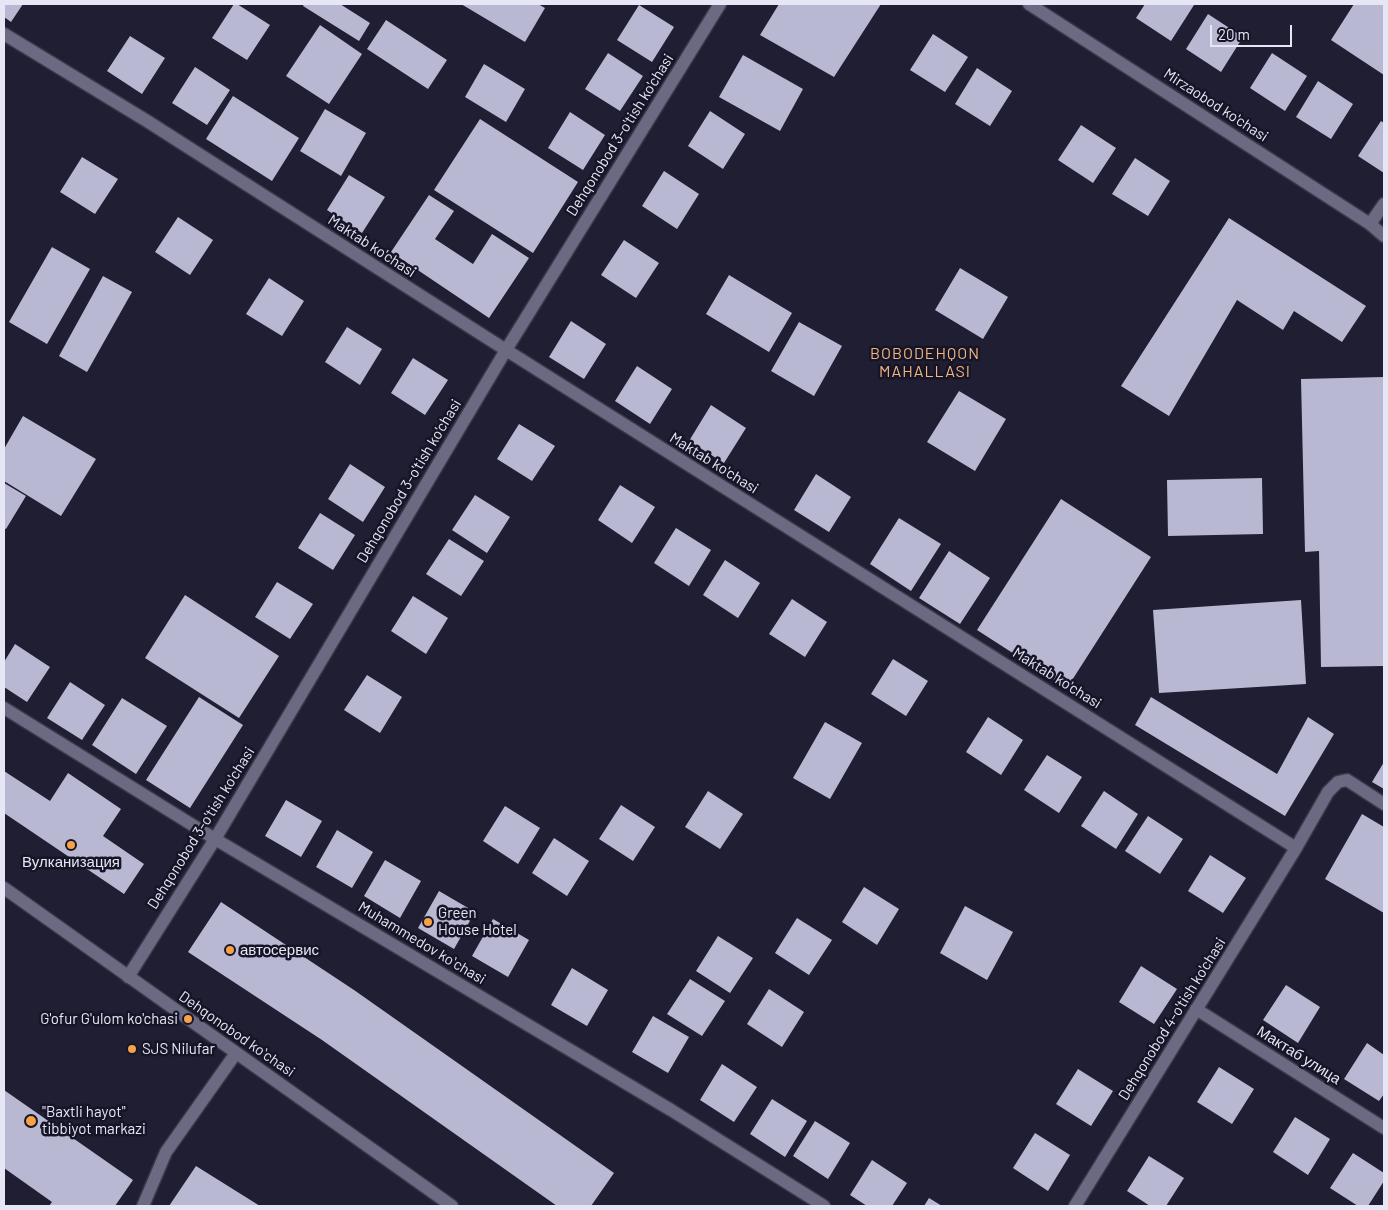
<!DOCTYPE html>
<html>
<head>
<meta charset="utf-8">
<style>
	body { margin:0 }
	#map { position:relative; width:1388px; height:1210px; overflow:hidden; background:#1f1e32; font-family:Barlow,sans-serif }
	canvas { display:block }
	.frame { position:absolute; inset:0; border:5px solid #e6e6f4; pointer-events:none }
	.scale { position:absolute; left:1210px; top:25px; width:82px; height:22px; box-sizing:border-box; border:2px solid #e6e6f4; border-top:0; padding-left:6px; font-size:15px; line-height:18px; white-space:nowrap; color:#e6e6f4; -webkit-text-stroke:4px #161528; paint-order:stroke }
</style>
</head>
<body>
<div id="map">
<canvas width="1388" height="1210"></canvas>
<div class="frame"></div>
<div class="scale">20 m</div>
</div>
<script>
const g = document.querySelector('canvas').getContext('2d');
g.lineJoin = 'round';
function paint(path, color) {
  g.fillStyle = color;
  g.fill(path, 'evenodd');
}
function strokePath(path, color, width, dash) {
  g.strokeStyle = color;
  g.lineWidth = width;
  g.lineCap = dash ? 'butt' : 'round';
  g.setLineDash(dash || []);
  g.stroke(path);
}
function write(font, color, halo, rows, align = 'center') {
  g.font = font + ' Barlow,sans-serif';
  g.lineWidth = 5;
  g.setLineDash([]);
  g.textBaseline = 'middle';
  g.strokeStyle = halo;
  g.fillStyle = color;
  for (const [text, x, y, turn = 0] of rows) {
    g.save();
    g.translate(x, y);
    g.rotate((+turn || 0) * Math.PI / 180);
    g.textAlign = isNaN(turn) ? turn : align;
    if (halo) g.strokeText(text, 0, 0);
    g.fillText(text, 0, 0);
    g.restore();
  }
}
const building = new Path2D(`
	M4,4H23L11,22L4,17Z
	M234,4H237L270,25L247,60L212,38Z
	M304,4H340L370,23L359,41L303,6Z
	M461,4H538L545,8L525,42Z
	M779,4H881L834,77L760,35Z
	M1145,4H1192L1194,5L1171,41L1136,18Z
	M1354,4H1384V75L1331,40Z
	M639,5L674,27L652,62L617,40Z
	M1208,14L1243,37L1221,72L1186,49Z
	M386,20L447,60L428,89L367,49Z
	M320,25L362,54L329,104L286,76Z
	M933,34L968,57L945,92L910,70Z
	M130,36L165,58L142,94L107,71Z
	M608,53L643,76L620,111L585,89Z
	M1272,53L1307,76L1285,111L1250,88Z
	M743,55L803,89L780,131L719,97Z
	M484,64L525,89L506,122L465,97Z
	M195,67L230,90L207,125L172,103Z
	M977,68L1012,91L990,126L955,104Z
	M1318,81L1353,104L1331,139L1296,117Z
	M233,96L299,138L272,181L206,139Z
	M325,109L366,133L341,176L300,151Z
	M710,111L745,134L723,169L688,146Z
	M570,112L605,135L583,170L548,148Z
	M480,119L578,182L533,253L434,190Z
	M1381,121L1384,123V173L1358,156Z
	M1081,125L1116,148L1093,183L1058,160Z
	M82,157L118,179L95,214L60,192Z
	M1135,158L1170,181L1148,216L1112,194Z
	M664,171L699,194L677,229L642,206Z
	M349,175L385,197L362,233L327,210Z
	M429,195L454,211L435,239L473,264L492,234L529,258L489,318L391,252Z
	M178,217L213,240L190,275L155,252Z
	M1229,218L1366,306L1342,342L1294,311L1283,330L1237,300L1169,416L1121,386Z
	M624,240L659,263L636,298L601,275Z
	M52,247L90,269L47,344L9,322Z
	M960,268L1008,297L983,339L935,310Z
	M729,275L792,313L769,352L706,314Z
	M103,276L132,292L87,372L59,356Z
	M269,278L304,301L282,336L246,314Z
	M571,321L606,344L584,379L549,357Z
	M799,322L842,346L814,396L771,371Z
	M347,327L382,349L360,385L325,362Z
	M413,358L448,380L425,415L391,393Z
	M637,366L672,389L650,424L615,401Z
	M1384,377V666L1321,667L1319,551L1305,552L1301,379Z
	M959,391L1006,419L975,471L927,442Z
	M711,405L746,428L724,463L689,441Z
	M23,416L96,459L61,516L4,481V449Z
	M519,424L555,446L532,481L497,459Z
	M350,464L385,487L363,522L328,499Z
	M816,474L851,497L829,532L794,510Z
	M1262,478L1263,534L1168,536L1167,480Z
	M4,483L26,496L6,529L4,528Z
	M620,485L655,507L632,543L598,520Z
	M475,495L510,517L487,553L452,530Z
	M1061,499L1151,557L1067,688L977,630Z
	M320,513L355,535L333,570L298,548Z
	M899,518L941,544L911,591L870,564Z
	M676,528L711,550L689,586L654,563Z
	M449,539L484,561L461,596L426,574Z
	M949,551L990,578L960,624L919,598Z
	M725,560L760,583L738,618L703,595Z
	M277,582L313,604L290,639L255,617Z
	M185,595L279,656L239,718L145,658Z
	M413,596L448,618L426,654L391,631Z
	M792,599L827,622L805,657L769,634Z
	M1301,600L1306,684L1159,693L1153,610Z
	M15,644L50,667L27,702L4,687V662Z
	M893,659L928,681L906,716L871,694Z
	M367,675L402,697L380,733L344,710Z
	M70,682L105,705L82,740L47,718Z
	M199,697L243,725L190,808L146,780Z
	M1151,697L1277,774L1308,717L1334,734L1285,816L1135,725Z
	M122,698L167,726L136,774L92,745Z
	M988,717L1023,740L1001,775L966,752Z
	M825,722L862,743L830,799L793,778Z
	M1047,755L1082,777L1059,813L1024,790Z
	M1384,762V789L1372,782Z
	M4,771L50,801L68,773L121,809L103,836L144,864L124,894L4,813Z
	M708,791L743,814L720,849L685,827Z
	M1104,791L1138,814L1116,849L1081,826Z
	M286,800L322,821L301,857L265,836Z
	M621,805L655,827L633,861L599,839Z
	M505,806L540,828L518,864L483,841Z
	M1362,814L1384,827V913L1325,879Z
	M1148,816L1183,839L1160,874L1125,851Z
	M337,830L373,852L352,888L316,867Z
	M554,838L589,861L567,896L532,873Z
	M1210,855L1246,878L1223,913L1188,891Z
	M385,860L421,881L400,918L364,896Z
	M864,887L899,909L877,945L842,922Z
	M439,891L475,912L454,949L418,928Z
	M221,902L354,990L614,1173L591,1206H557L322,1040L188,952Z
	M965,906L1013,932L987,980L940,953Z
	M797,918L832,940L809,975L775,953Z
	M493,919L529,940L508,977L472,956Z
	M718,936L753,958L730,993L696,971Z
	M1141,966L1177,989L1154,1024L1119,1002Z
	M572,968L608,990L587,1026L551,1005Z
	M690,979L725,1001L702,1036L667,1014Z
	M1286,985L1320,1007L1298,1043L1263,1020Z
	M769,989L804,1012L782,1047L747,1024Z
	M653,1016L689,1037L668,1073L632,1052Z
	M1367,1043L1384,1055V1094L1379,1101L1344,1079Z
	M722,1064L757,1087L734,1122L700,1100Z
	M1219,1067L1254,1089L1232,1124L1197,1102Z
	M1078,1069L1113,1091L1091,1126L1056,1104Z
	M4,1090L133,1180L115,1206H49L52,1202L4,1168Z
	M772,1099L807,1121L785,1157L750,1134Z
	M1295,1117L1330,1139L1308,1175L1273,1152Z
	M815,1121L850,1143L828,1179L793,1156Z
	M1035,1133L1070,1155L1048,1191L1013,1168Z
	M1353,1153L1384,1173V1181L1368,1206H1358L1330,1188Z
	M1149,1156L1184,1178L1166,1206H1150L1127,1191Z
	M872,1160L907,1183L892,1206H867L850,1195Z
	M196,1166L260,1206H169Z
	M929,1198L942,1206H924Z`);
const minor = new Path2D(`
	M1029,4L1370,224L1384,236
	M4,34L147,121L506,350L1296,848
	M1370,224L1384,204
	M4,708L215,839L671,1110L824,1206
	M128,977L215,839L506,350L720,4
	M1196,1009L1384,1128
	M143,1206L166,1152L236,1053
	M1075,1206L1296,848L1328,792L1338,782L1347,780L1384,804`);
const secondary = new Path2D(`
	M4,888L452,1206`);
const markers = [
	[71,845,5,"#f7a149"],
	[428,922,5,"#f7a149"],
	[230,950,5,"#f7a149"],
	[188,1019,5,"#f7a149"],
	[132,1049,5,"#f7a149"],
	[31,1121,6,"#f7a149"]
];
const streetNames = [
	["Mirzaobod ko'chasi",1216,105,33],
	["Dehqonobod 3-o'tish ko'chasi",620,135,-58],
	["Maktab ko'chasi",372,246,33],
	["Maktab ko'chasi",714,463,32],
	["Dehqonobod 3-o'tish ko'chasi",409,481,-59],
	["Maktab ko'chasi",1057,678,32],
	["Dehqonobod 3-o'tish ko'chasi",201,828,-58],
	["Muhammedov koʻchasi",422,943,31],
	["Dehqonobod 4-o'tish ko'chasi",1172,1019,-58],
	["Dehqonobod koʻchasi",237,1034,35],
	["Мактаб улица",1299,1055,32]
];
const poiNames = [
	["Вулканизация",71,862,"center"],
	["Green",438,913],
	["House Hotel",438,930],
	["автосервис",240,950],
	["G'ofur G'ulom ko'chasi",178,1019,"right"],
	["SJS Nilufar",142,1049],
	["\"Baxtli hayot\"",42,1112],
	["tibbiyot markazi",42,1129]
];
const neighbourhoodNames = [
	["BOBODEHQON",925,354],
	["MAHALLASI",925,372]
];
paint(building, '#b9b8d3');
strokePath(minor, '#3a3849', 15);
strokePath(secondary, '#3a3849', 15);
strokePath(minor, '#6b6a82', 12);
strokePath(secondary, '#6b6a82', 12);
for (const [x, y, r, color] of markers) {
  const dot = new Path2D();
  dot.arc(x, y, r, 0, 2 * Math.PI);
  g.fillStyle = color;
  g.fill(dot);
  strokePath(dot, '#161528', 2);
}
write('15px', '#e6e6f4', '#161528', streetNames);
write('15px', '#e6e6f4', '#161528', poiNames, 'left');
g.letterSpacing = '1px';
write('16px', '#f3b67f', '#161528', neighbourhoodNames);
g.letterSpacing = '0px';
</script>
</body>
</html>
